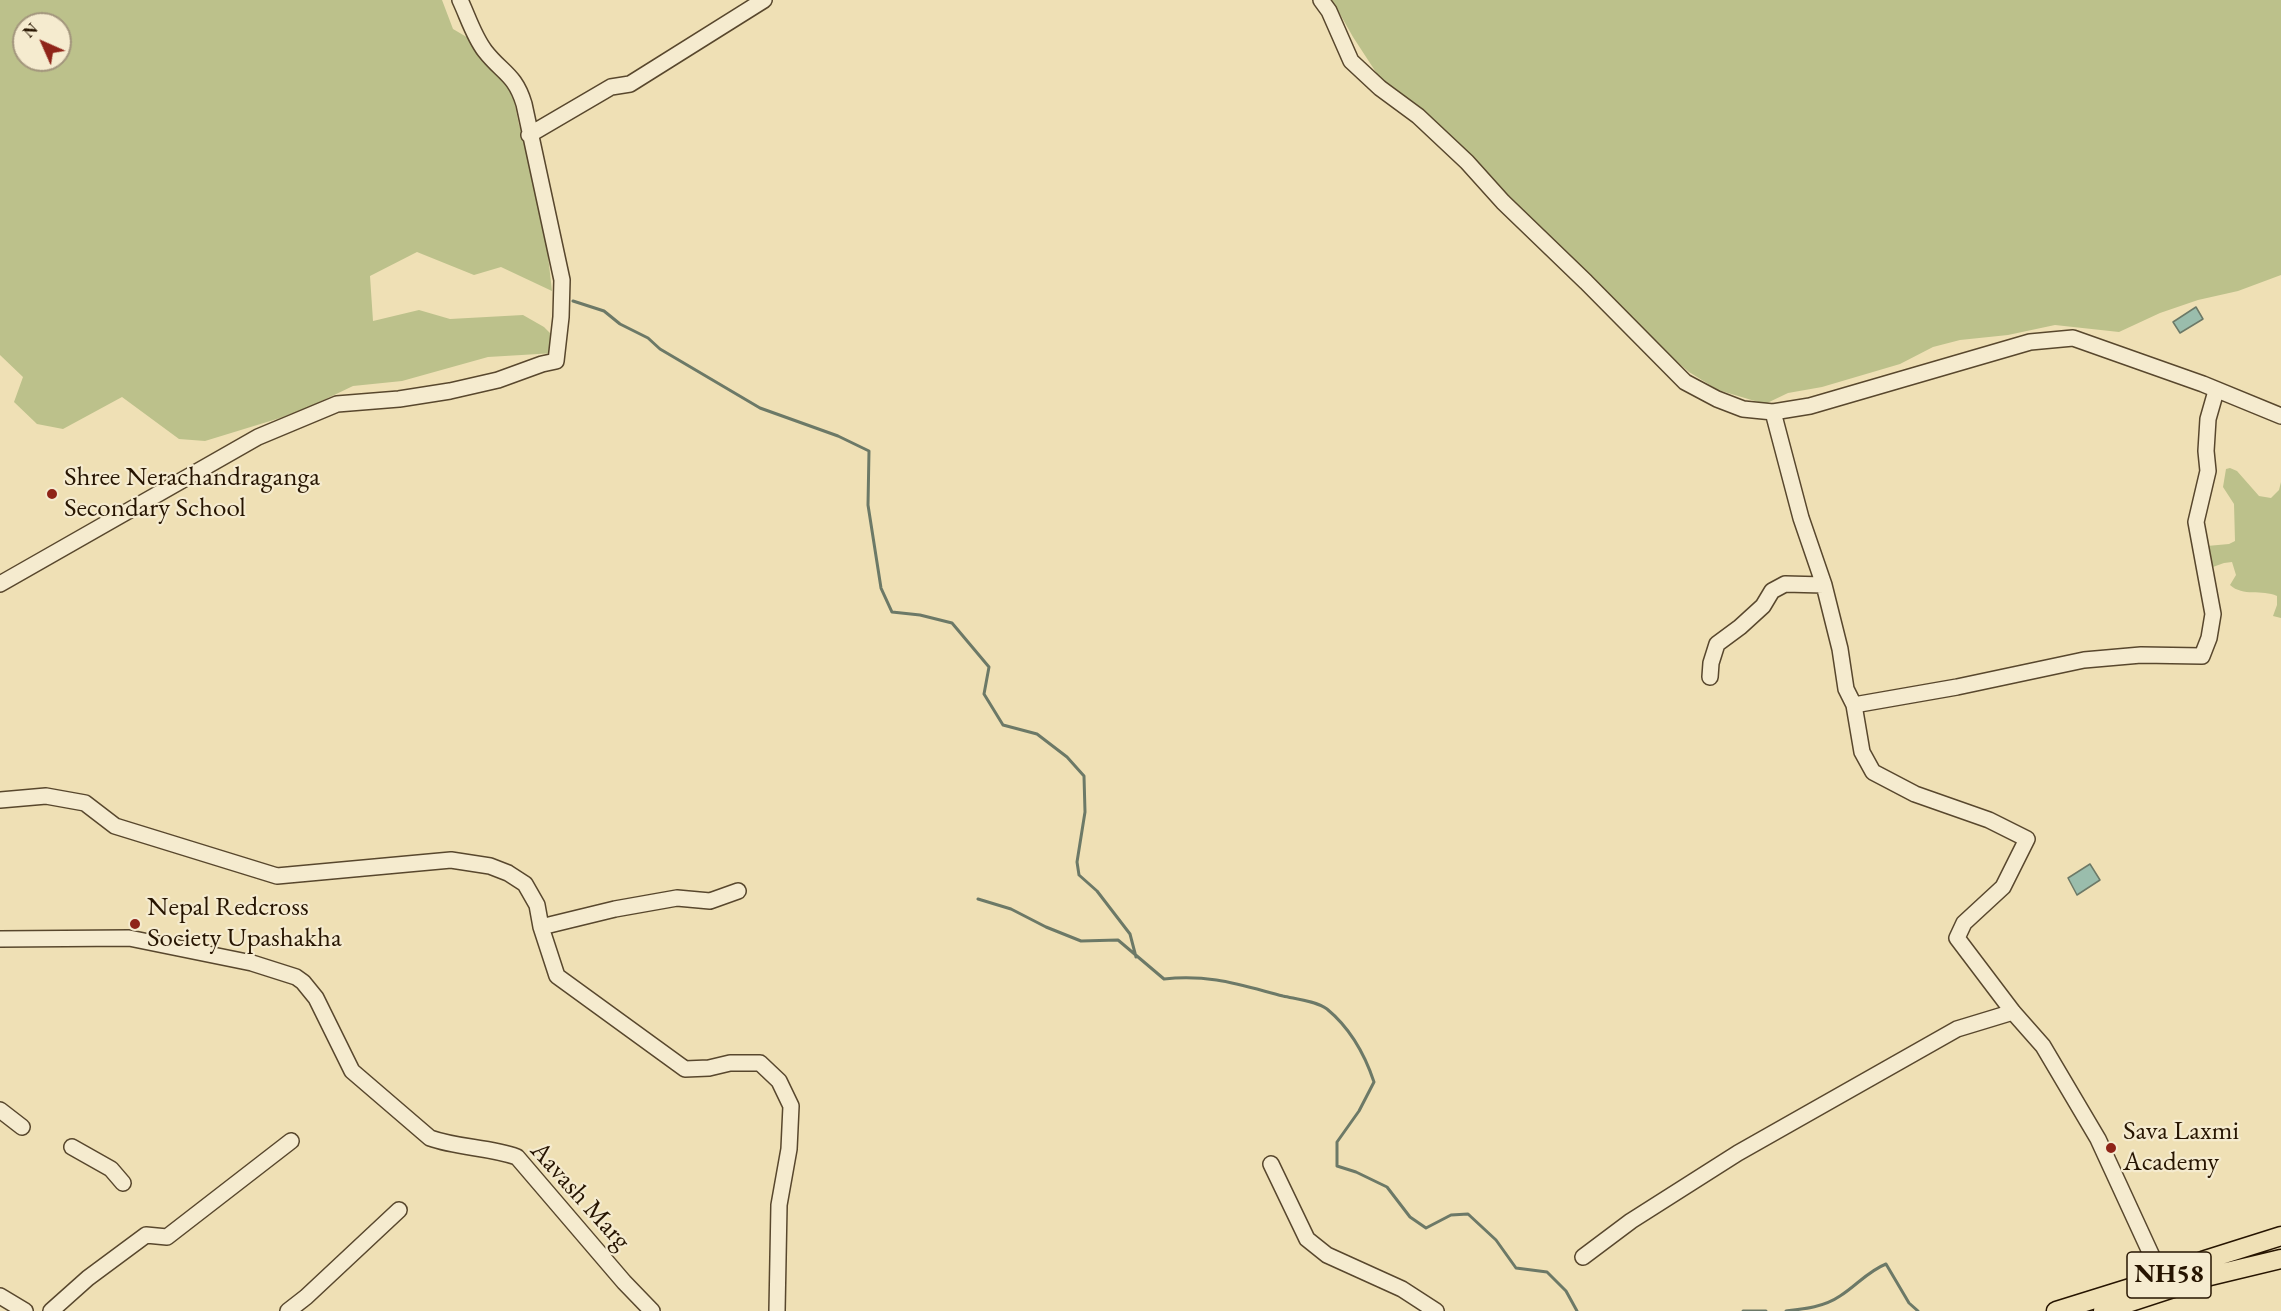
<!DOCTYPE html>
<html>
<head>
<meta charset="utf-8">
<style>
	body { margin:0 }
	#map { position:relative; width:2281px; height:1311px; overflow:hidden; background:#efe0b5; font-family:"EB Garamond",serif }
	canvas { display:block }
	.north { position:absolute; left:12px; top:12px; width:60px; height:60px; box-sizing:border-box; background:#f5ebcf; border:2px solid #a2957c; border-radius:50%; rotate:315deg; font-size:16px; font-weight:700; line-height:24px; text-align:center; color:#261400 }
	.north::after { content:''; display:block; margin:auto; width:21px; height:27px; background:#8f2418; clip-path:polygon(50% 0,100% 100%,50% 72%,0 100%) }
</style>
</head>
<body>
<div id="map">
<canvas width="2281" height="1311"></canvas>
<div class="north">N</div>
</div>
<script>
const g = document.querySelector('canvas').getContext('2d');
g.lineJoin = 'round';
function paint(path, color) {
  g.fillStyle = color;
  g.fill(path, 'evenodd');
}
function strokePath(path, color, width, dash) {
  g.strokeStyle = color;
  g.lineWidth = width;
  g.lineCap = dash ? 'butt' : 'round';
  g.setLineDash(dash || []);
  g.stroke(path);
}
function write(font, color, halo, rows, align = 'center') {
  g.font = font + ' "EB Garamond",serif';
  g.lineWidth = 4.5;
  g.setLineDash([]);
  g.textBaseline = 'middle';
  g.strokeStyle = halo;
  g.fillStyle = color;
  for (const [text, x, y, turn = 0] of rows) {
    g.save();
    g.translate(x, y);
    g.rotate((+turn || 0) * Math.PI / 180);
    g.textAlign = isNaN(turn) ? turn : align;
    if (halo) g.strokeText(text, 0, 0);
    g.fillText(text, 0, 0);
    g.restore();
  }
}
const green = new Path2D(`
	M0,0H442L453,29L470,39L499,70L512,90L519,125L530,156L547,247L552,291L501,267L474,275L417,252L370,276L373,321L419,310L450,319L523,315L544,327L553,336L555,353L488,357L402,381L353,386L309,407L280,418L205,441L179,439L122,397L63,429L37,424L14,402L23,377L0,355ZM24,24H60V60H24Z
	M1332,0H2281V275L2238,291L2198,300L2160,313L2119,332L2055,325L2008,335L1960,340L1933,347L1900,364L1822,387L1788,393L1765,404L1718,390L1689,372L1661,348L1591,275L1500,189L1445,131L1383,83L1353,37Z
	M2230,468L2237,471L2259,496L2271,498L2279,490L2281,482V618L2273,616L2277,605V596C2262,589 2243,597 2230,585L2236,575L2232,562L2224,563L2210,568L2207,546L2229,544L2235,541L2234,504L2223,487L2226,469Z`);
const water = new Path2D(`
	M2196,307L2203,319L2180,333L2173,322Z
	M2090,864L2100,880L2077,895L2068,878Z`);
const stream = new Path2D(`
	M573,301L604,311L620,324L648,338L660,349L760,408L838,436L869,451L868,505L881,588L892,612L920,615L952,623L989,667L984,694L1003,725L1037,734L1067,757L1084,776L1085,812L1077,862L1079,875L1097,891L1130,934L1136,957
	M978,899L1011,909L1046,927L1081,941L1118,940L1164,979C1210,974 1240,985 1283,996C1296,999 1316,1001 1327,1009C1350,1028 1365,1055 1374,1082L1359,1111L1337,1142V1166L1356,1172L1387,1187L1410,1217L1426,1228L1451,1215L1468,1214L1496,1240L1516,1268L1547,1272L1566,1291L1577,1311
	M1743,1311H1766
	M1786,1311C1804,1309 1824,1307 1840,1296C1856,1286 1868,1271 1886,1264L1909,1303L1918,1311`);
const minor = new Path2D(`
	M1321,0L1329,11L1351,61L1380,88L1418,116L1467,162L1503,202L1586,282L1685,382L1717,399L1743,409L1773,412L1810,406L2030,342L2073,338L2203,384L2281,416
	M529,135L611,87L630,84L764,0
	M1773,412L1801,518L1824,585L1840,649L1846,689L1854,705L1862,752L1873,772L1915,794L1989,820L2027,839L2003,887L1964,923L1957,938L2013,1012L2043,1046L2098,1139L2162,1278
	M0,584L258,437L337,404L399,399L450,391L498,380L542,364L556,361L561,317L562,280L524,104C515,74 502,73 485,51C474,37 468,17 460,0
	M1710,677L1711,663L1717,644L1740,627L1763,606L1772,591L1785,584L1824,585
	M1854,705L1957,687L2084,660L2141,655L2202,656L2209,638L2213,614L2196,522L2208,471L2206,451L2208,419L2216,391
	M0,800L46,796L85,803L115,826L277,876L451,860L490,866L508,873L525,884L537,905L541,927L557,976L685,1069L709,1068L730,1063H760L779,1081L791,1106L789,1149L779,1205L777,1311
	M541,927L615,909L677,898L710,901L738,891
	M0,939L129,938L252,963L296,977L303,982L316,998L352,1071L430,1138C458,1148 489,1147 517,1157L624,1282L652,1311
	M0,1110L22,1127
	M72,1147L111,1169L123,1183
	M1271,1164L1307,1239L1327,1255L1402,1289L1436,1311
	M1583,1257L1631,1221L1738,1153L1957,1029L2013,1012
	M0,1296L25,1311
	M51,1311L88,1278L146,1235L167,1237L291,1141
	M288,1311L306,1297L399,1210`);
const major = new Path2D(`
	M2056,1311L2162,1278L2205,1260L2281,1236
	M2103,1311L2210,1276L2281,1259`);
const markers = [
	[52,494,6,"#8f2418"],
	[135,924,6,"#8f2418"],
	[2111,1148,6,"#8f2418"]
];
const shields = [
	[2169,1275,84]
];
const shieldNames = [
	["NH58",2169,1275]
];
const poiNames = [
	["Shree Nerachandraganga",64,478],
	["Secondary School",64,509],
	["Nepal Redcross",147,908],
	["Society Upashakha",147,939],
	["Sava Laxmi",2123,1132],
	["Academy",2123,1163]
];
const streetNames = [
	["Aavash Marg",580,1196,48]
];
paint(green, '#bcc18b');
paint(water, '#9abdac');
strokePath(water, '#6c7967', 1.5);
strokePath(stream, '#6c7967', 3);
strokePath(minor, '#58472d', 18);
strokePath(major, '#261400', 21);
strokePath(minor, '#f5ebcf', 15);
strokePath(major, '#efe0b5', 18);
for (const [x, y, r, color] of markers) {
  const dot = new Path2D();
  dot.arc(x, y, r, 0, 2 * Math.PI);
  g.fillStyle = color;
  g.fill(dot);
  strokePath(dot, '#f5ebcf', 2);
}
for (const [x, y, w] of shields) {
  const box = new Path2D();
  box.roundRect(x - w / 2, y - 23, w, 46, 4.5);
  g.fillStyle = '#f5ebcf';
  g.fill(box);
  strokePath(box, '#261400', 1.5);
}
write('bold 26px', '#261400', null, shieldNames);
write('27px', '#261400', '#f5ebcf', poiNames, 'left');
write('27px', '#261400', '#f5ebcf', streetNames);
</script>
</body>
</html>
